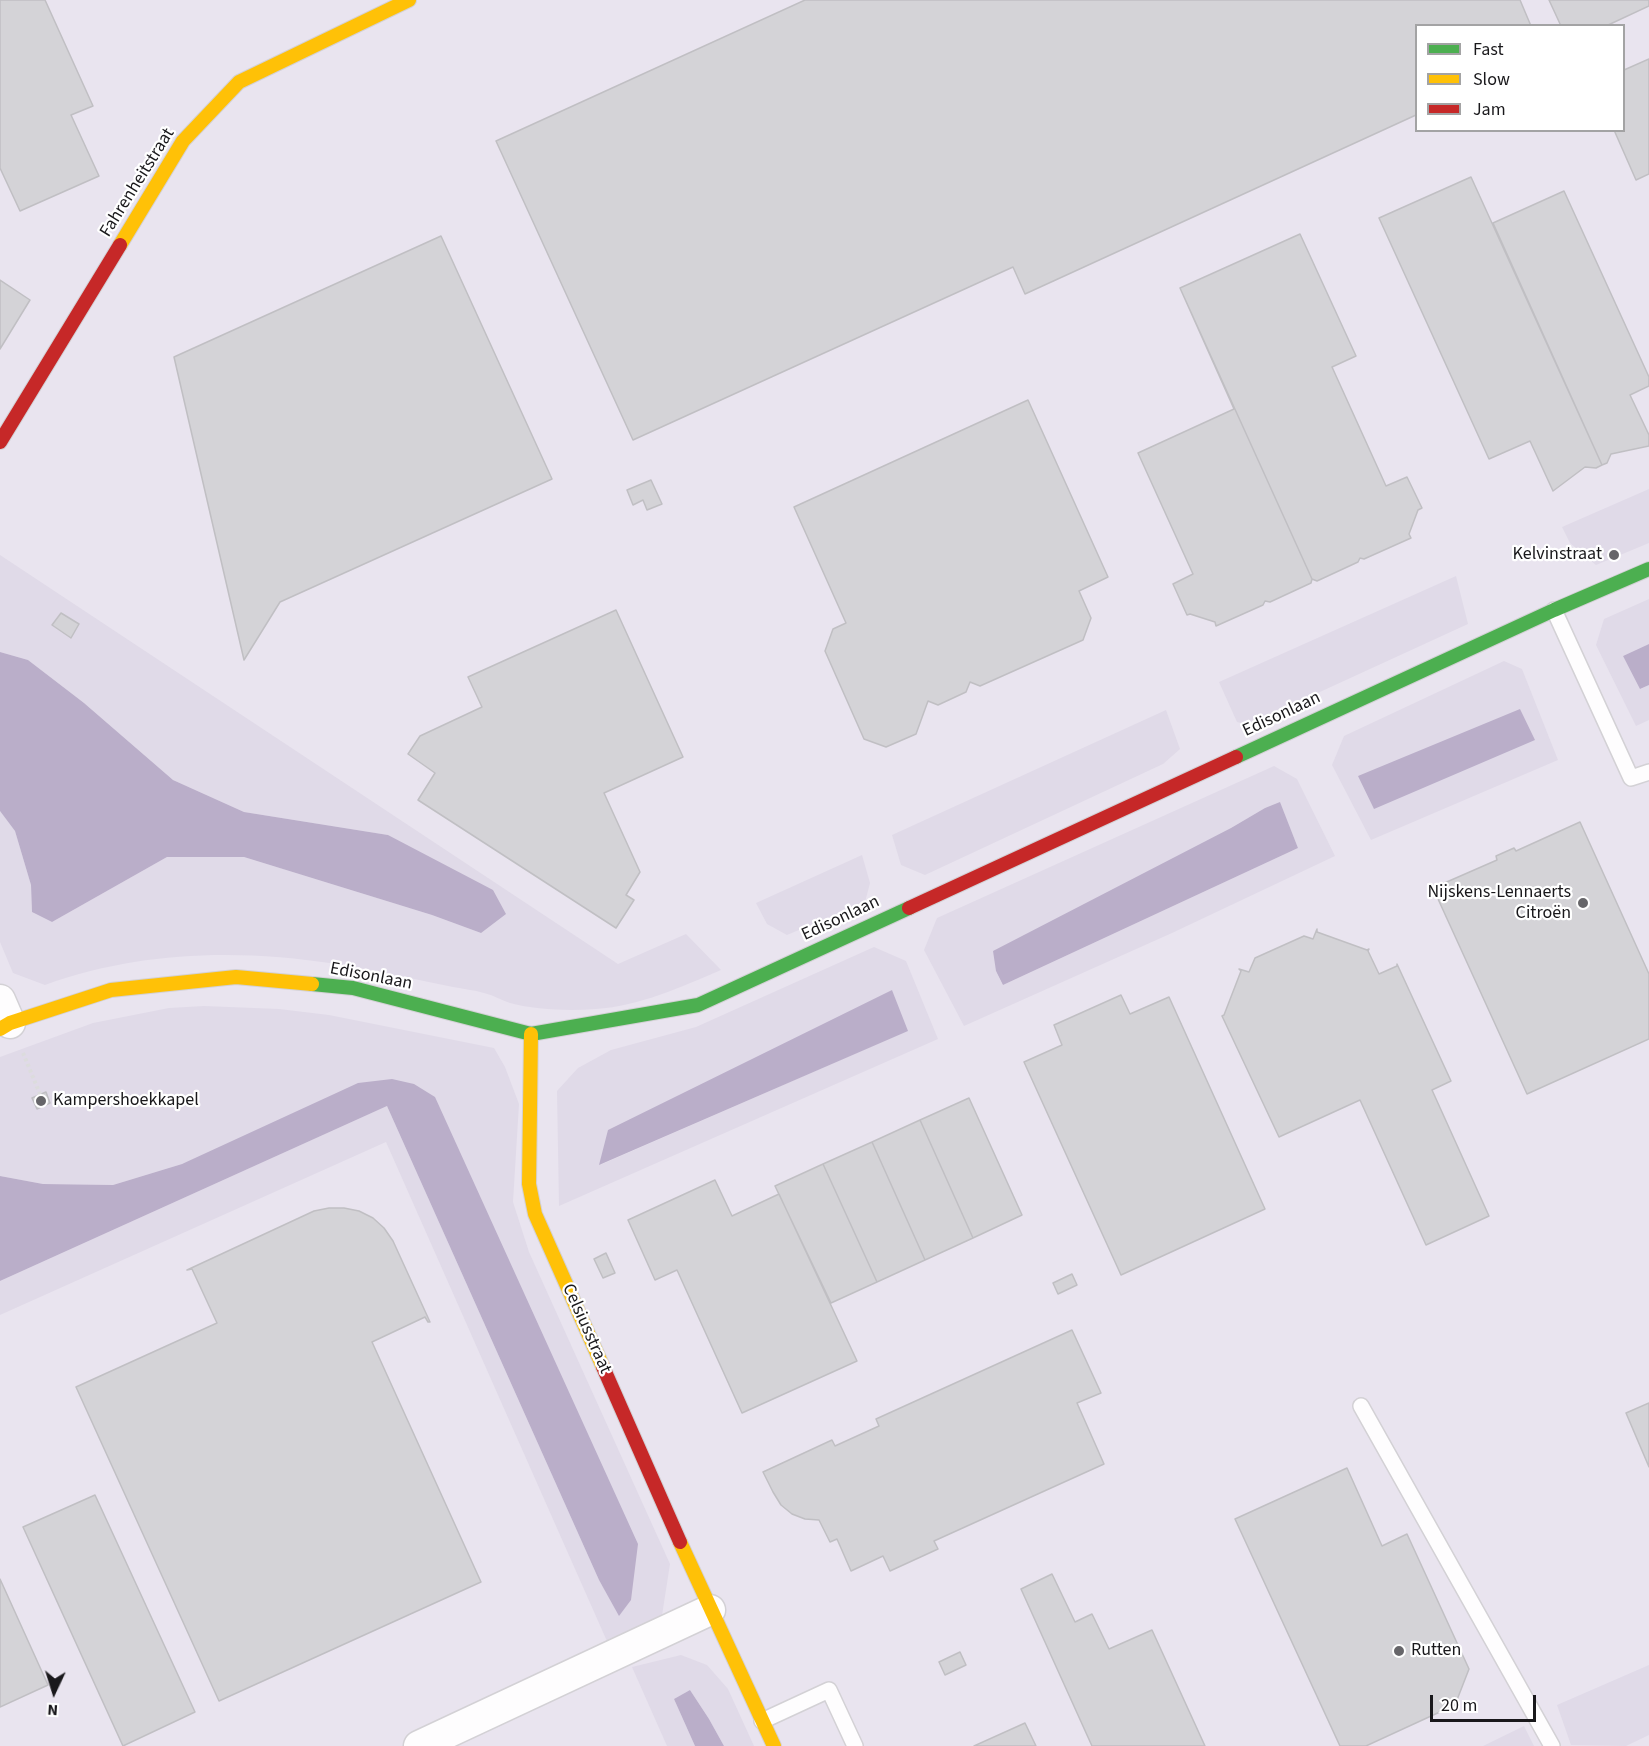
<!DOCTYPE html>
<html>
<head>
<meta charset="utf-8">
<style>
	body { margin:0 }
	#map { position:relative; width:1649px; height:1746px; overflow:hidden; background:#f6f4f9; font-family:"Source Sans 3",sans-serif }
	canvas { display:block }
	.legend { position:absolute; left:1415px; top:24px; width:210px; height:108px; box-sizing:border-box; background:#fff; border:2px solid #a3a3a4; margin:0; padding:8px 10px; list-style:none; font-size:18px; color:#19181b }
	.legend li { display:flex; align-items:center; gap:12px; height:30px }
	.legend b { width:30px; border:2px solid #a3a3a4 }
	.north { position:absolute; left:24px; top:1662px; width:60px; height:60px; -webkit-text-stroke:4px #fff; paint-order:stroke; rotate:184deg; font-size:16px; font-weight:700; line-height:24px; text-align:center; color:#19181b }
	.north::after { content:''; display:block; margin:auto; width:21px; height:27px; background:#19181b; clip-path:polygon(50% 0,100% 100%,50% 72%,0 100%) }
	.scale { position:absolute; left:1430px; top:1695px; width:106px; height:27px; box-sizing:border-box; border:3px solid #19181b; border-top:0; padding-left:8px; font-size:18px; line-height:21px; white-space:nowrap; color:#19181b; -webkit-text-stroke:4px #fff; paint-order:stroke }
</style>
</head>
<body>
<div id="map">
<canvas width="1649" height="1746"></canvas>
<ul class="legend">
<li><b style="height:8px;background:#4caf50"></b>Fast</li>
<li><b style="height:8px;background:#ffc107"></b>Slow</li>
<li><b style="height:8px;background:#c62828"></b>Jam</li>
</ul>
<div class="north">N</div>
<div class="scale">20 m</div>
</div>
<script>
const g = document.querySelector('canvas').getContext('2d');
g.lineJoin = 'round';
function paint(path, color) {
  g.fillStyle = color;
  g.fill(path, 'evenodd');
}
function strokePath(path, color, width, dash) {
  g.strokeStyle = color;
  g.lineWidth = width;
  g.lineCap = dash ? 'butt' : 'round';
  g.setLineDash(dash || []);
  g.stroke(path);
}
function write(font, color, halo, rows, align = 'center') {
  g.font = font + ' "Source Sans 3",sans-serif';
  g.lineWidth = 4.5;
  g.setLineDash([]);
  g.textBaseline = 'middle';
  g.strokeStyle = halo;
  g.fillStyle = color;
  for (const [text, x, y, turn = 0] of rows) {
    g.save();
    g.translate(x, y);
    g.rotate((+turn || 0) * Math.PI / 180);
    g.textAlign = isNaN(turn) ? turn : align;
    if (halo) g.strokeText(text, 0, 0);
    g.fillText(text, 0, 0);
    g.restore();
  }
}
const built = new Path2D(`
	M0,0H1649V1746H0ZM1416,26H1624V130H1416Z`);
const green = new Path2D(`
	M1649,489V543L1596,565L1570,543L1562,527Z
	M0,555L618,964L686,934L721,970C681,987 640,1006 596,1009C568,1011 536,1010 510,1003C501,1000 493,995 484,993C474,990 463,989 453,987C414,979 375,970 336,964C237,949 140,951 45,985L13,973L0,942V811L15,831L31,885L32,912L52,922L167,857H244L432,915L481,933L388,835L244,812L173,780L84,703L28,660L0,652Z
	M1456,576L1468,624L1248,725L1237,722L1219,682Z
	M1649,599V644L1623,656L1641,689L1649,685V720L1636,726L1596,645L1604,619Z
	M1504,661L1522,669L1558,760L1371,840L1332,765L1344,736Z
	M1166,710L1180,749L1163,764L925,875L901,865L892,835Z
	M1274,766L1297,779L1335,856L1172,933L964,1026L924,950L937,918ZM1280,803L1298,848L1003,985L996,971L1231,828L1265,808Z
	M862,855L870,883L865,902L787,935L767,924L756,903Z
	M874,947L906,961L938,1039L559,1206L557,1091L578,1068L611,1050L696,1027ZM892,990L907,1031L600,1165Z
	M204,1006L279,1009L329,1015L494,1048L505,1067L519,1104L513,1202L529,1252L670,1564L661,1622L614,1657L386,1142L0,1315V1281L387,1106L599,1580L620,1616L414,1084L182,1164L113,1185L43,1184L0,1176V1057L93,1023L169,1008Z
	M681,1655L707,1665L728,1689L754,1746H724L709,1719L690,1690L674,1699L695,1746H667L632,1667Z
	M1649,1665V1735L1626,1746L1571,1745L1557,1705Z
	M1524,1726L1534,1746H1483Z`);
const water = new Path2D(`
	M1649,644V685L1640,689L1623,656Z
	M0,652L28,660L84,703L173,780L244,812L388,835L493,890L506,914L481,933L432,915L244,857H167L52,922L32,912L31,885L15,831L0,811Z
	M1520,709L1535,740L1374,809L1358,776Z
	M1280,802L1298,848L1003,985L996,971L993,951L1231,828L1265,808Z
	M892,990L908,1031L599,1165L608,1130Z
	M392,1079L414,1084L435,1097L638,1544L631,1600L619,1616L599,1580L387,1106L0,1281V1176L43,1184L113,1185L182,1164L358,1083Z
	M690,1690L709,1719L724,1746H695L674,1699Z`);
const building = new Path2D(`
	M0,0H45L93,106L71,115L99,176L20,211L0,168Z
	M805,0H1520L1531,26H1416V115L1025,294L1013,267L633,440L496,141Z
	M1549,0H1649V6L1606,26H1561Z
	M1649,59V174L1636,180L1614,130H1624V70Z
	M1471,177L1602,465L1596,468L1585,467L1553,491L1530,441L1489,459L1379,218Z
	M1564,191L1649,377V386L1630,395L1649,435V446L1611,454L1607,463L1602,465L1493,223Z
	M1300,234L1356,356L1332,367L1386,486L1407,477L1422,508L1418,510L1409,534L1411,538L1364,559L1360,558L1358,562L1317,581L1312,579L1180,288Z
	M441,236L552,479L280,602L244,660L174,357Z
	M0,280L30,300L0,349Z
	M1180,288L1312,579L1311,583L1270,602L1265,601L1263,605L1216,626L1215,622L1190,614L1187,615L1173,584L1193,574L1138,453L1234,409Z
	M1028,400L1108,577L1079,591L1091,618L1083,640L980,686L970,682L966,692L938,705L928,701L916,734L886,747L864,739L825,651L833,629L846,623L794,507Z
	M651,480L662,504L647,510L643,500L633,505L627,490Z
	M616,610L683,757L604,793L640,872L626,895L634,900L616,928L418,800L435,773L408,754L420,736L482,707L468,677Z
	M61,613L79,624L71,638L52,625Z
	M1580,822L1649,974V1039L1527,1094L1433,888L1497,860L1496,856L1514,848L1516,851Z
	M1317,929V932L1367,950L1369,949L1368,951L1379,974L1397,966V964L1451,1081L1432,1090L1489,1216L1426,1245L1360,1100L1279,1137L1222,1016L1224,1015L1241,971L1239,969L1249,972L1255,958L1304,936L1313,939Z
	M1121,995L1130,1014L1169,997L1265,1209L1121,1275L1024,1062L1062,1045L1054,1025Z
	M46,1092L50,1103L37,1109L32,1098Z
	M969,1098L1022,1215L973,1238L920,1120Z
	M920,1120L973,1238L925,1260L872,1142Z
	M872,1142L925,1260L877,1282L823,1164Z
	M823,1164L877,1282L831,1303L775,1186Z
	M715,1180L732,1216L779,1194L857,1361L742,1413L677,1270L655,1280L628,1220Z
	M329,1208H344L359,1211L373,1218L384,1228L393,1241L430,1322H428L425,1317L372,1342L481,1582L219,1701L76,1387L217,1323L192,1269L187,1270L314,1211Z
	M606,1253L615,1273L603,1278L594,1259Z
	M1072,1274L1077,1285L1058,1294L1053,1283Z
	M1072,1330L1101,1393L1077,1403L1104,1464L934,1541L938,1549L890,1571L883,1556L851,1571L837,1539L830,1542L819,1520L805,1519L792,1514L781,1505L773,1492L763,1472L832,1440L835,1446L879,1426L876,1419Z
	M1649,1403V1467L1626,1413Z
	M1347,1468L1382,1546L1407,1534L1469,1669L1455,1705L1366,1746H1340L1235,1519Z
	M95,1495L195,1712L123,1746L23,1527Z
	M1052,1574L1075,1622L1092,1614L1109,1649L1152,1630L1205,1746H1092L1021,1589Z
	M0,1579L48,1685L0,1707Z
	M960,1652L966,1665L945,1675L939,1662Z
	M1025,1723L1036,1746H974Z`);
const path = new Path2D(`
	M23,1053L40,1094`);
const lane = new Path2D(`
	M1554,610L1631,778L1649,772
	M1361,1406L1552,1746
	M762,1721L829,1690L855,1746`);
const street = new Path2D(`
	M0,1000L10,1023
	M419,1746L710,1610`);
const fast = new Path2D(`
	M1236,757L1554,610L1649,569
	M312,984L353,988L531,1034L698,1005L909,908`);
const slow = new Path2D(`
	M120,245L183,141L239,82L409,0
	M0,1029L10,1023L111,990L236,977L312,984
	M531,1034L529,1184L535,1214L603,1367
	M680,1542L774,1746`);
const jam = new Path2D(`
	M0,442L120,245
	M909,908L1236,757
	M603,1367L680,1542`);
const markers = [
	[1614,555,6,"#666569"],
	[1583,903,6,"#666569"],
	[41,1101,6,"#666569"],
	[1399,1651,6,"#666569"]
];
const streetNames = [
	["Fahrenheitstraat",138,183,-58],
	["Edisonlaan",1282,715,-25],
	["Edisonlaan",841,919,-25],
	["Edisonlaan",371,977,11],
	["Celsiusstraat",586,1329,66]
];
const poiNames = [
	["Kelvinstraat",1602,555],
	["Nijskens-Lennaerts",1571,893],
	["Citroën",1571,914],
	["Kampershoekkapel",53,1101,"left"],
	["Rutten",1411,1651,"left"]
];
paint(built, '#e9e4ef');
paint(green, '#e0dae8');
paint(water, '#baaec9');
paint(building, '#d4d3d7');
strokePath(building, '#c0bfc3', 1.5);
strokePath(lane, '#d3d1d5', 18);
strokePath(street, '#d3d1d5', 33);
strokePath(fast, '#d3d1d5', 16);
strokePath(slow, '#d3d1d5', 16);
strokePath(jam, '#d3d1d5', 16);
strokePath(path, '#dcdcdd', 4, [3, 3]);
strokePath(lane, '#fefdfe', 15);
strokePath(street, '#fefdfe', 30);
strokePath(fast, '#4caf50', 14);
strokePath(slow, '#ffc107', 14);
strokePath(jam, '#c62828', 14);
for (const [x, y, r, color] of markers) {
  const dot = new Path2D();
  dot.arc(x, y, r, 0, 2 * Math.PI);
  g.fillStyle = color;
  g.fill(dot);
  strokePath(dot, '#fff', 2);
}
write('18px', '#19181b', '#fff', streetNames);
write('18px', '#19181b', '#fff', poiNames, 'right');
</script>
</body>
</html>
